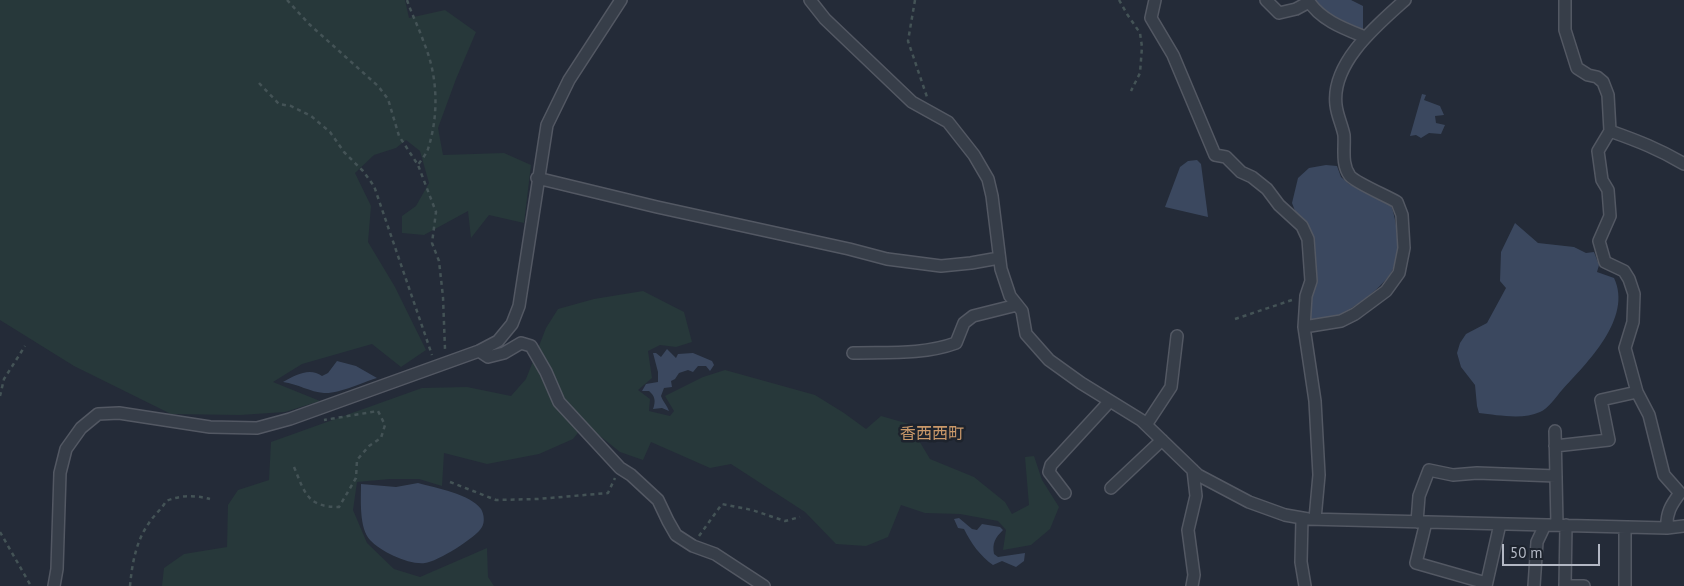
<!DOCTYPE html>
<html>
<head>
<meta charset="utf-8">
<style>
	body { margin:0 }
	#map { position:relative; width:1684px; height:586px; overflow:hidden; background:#242b38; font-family:"PT Sans",sans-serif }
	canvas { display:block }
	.scale { position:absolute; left:1502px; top:544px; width:98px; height:22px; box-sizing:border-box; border:2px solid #b3b8c4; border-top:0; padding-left:6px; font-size:15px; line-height:18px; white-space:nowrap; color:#b3b8c4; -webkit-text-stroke:4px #1d232d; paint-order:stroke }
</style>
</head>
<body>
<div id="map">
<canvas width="1684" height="586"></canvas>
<div class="scale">50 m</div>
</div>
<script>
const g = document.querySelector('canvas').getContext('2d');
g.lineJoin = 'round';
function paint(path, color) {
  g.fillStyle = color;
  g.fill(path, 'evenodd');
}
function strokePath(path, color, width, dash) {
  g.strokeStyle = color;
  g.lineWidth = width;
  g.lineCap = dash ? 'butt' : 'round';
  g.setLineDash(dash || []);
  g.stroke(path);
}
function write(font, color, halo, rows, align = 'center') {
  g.font = font + ' "PT Sans","Noto Sans JP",sans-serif';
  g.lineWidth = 5;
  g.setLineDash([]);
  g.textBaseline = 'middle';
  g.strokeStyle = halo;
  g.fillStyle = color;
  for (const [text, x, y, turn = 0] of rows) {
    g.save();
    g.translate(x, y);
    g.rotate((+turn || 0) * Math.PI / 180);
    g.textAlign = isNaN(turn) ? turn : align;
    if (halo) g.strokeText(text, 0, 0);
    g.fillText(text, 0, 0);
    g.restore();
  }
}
const green = new Path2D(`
	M0,0H405L409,18L445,10L476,32L456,79L438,128L443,155L504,153L531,165L524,223L489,215L471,238L468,211L424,235L402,233V216L416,206L429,183L420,151L406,140L396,148L374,155L355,173L371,206L368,242L395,287L426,350L401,367L372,344L302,364L273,382L320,401L285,412L240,415L171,414L74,366L0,320Z
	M643,291L684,312L692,342L676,347L660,345L648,351L652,378L638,390L650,399L649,411L670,416L674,411L665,396L703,377L725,370L815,395L844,413L866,429L881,416L909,424L930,459L974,477L1005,502L1012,514L1029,505L1025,457L1034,456L1042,480L1059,507L1050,529L1031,545L1003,550L1006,530L998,521L960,514L925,513L901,505L888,537L866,546L836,544L805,512L731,464L710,468L651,442L643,460L620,452L585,424L573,439L539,454L487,464L444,453L442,486L419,479H390L357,482L353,510L367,543L394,569L420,577L487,548L488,577L494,586H162L164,568L184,554L227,547L228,505L238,490L269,480L271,442L422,388L467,387L511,396L526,379L546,328L558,309L594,299Z`);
const water = new Path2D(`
	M1312,0H1351L1363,6V34L1339,24Z
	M1422,94L1426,95L1424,100L1440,106L1444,115L1435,116L1436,123L1445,125L1441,134L1429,133L1421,138L1416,135L1410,136Z
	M1197,160L1201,164L1208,217L1165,207L1180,167L1188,161Z
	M1326,165L1337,166L1341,177L1349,184L1391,205C1397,221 1401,253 1393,269C1386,285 1351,312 1333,317C1326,319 1318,319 1310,321L1309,296L1315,264L1292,203L1298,178L1309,168Z
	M1515,223L1538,243L1574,247L1586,253L1594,252L1599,265L1597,272L1614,278C1633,318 1587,363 1562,390C1556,397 1548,409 1540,412C1523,420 1497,415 1479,413L1477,406L1475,385L1461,367L1457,353L1460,343L1466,334L1487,323L1506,288L1500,281L1501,252Z
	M667,349L676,358L678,354L693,353L712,361L714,365L710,371L706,366H698L693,372L688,370L679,373L675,379L671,381L672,387L664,388L661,396C663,402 667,405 669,411L662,408L653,409C656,401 655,396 649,391H642L646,384L658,382V372L653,353H656L661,357Z
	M337,361L356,366L377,378C363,382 339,394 324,393C310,392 298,384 283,382C295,375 310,367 322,376L328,373Z
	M418,483C436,488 470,494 481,509C484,514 485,522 482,527C477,537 437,562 425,563C409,565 381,552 370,540C359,528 361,500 361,484L396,487Z
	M959,518L972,529L977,530L982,524L1000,527L1003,530C995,538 992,543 994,554L998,557L1025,553L1024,561L1016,567L1002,561L993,565C980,556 971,543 964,529L958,528L954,519Z`);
const path = new Path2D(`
	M287,0L309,24L378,86L388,99L399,136L418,165L436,212L432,243L439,261L443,297L445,349L442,350
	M407,0C412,15 419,28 424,43C438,76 439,115 428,149C426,155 421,160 418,165
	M915,0L908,41L927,97
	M1119,0L1127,14L1140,33L1142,47L1140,73L1131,91
	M259,83L279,104L291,106L311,116L330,132L344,152L363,171L374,186L432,355
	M1235,319L1295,299
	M0,396L4,379L25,346
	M294,467C305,493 307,507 339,507L356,478L357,460L369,446L381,438L385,425L378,411L324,420
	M450,482L496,500L538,499L608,493L615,478
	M0,532L31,586
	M699,536L722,504L752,510L785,521L800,517
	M130,586C132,564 136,541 149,523C154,515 162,509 166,501C181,495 194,495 210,499`);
const minor = new Path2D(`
	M810,0L825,19L912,102L948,122L974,155L988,179L992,196L1001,269L1010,296L1022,311L1026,334L1049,360L1081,383L1141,420L1198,475L1249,502L1285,515L1308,519L1667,528L1684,526
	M1155,0L1151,18L1173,55L1215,155L1226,157L1241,172L1252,177L1267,189L1279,205L1302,226L1308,239L1311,281L1306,296L1304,327L1315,401L1319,475L1315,519
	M1266,0L1279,13L1296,9L1309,2
	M1308,0C1320,20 1345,29 1365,37
	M1565,0V30L1577,68L1588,75L1597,77L1603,82L1608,95L1610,131L1598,151L1602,180L1608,190L1610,216L1599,241L1605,262L1624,271L1629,279L1634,294L1633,322L1625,348L1637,392L1649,415L1664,475L1680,493C1671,505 1666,513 1667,528
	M1610,131C1638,141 1659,149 1684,164
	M537,178L657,207L849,249L887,259L941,266L971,263L999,258
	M1304,327L1341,321L1355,314L1386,291L1399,273L1404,248L1402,215L1397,202C1387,196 1356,183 1350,176C1341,164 1345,148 1344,135C1342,125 1337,115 1336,105C1331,63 1377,25 1405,0
	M479,351L488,357L504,353L521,343L531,346L546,372L559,402L620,468L631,475L658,500L668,521L676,535L693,546L715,554L764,586
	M853,353C887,352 923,355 956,343L964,323L973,316L1017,305
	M1146,425L1171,387L1177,336
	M1555,431L1557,525
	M1555,446L1609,440L1601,400L1637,392
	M1111,488L1162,440
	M1065,493L1049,472L1051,465L1110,401
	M1302,518L1301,562L1305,586
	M1417,522L1419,496L1429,470L1453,475L1477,473L1556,476
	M1426,522L1416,563L1486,583
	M1566,525L1565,586H1584
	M1625,527V586
	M54,586L57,569L60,473L66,449L81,428L98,414L119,413L210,427L257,428L290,419L479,351L498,341L512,324L519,306L547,125L569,80L621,0
	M1192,586L1194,575L1188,530L1196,496L1193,470
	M1486,586L1500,524
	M1534,586L1537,542L1545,525`);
const quarterNames = [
	["香西西町",932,434]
];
paint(green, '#27383a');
paint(water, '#3b485f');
strokePath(minor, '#535863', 14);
strokePath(path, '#445356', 2.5, [4, 4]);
strokePath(minor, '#373e49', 11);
write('16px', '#c99869', '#1d232d', quarterNames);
</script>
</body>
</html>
